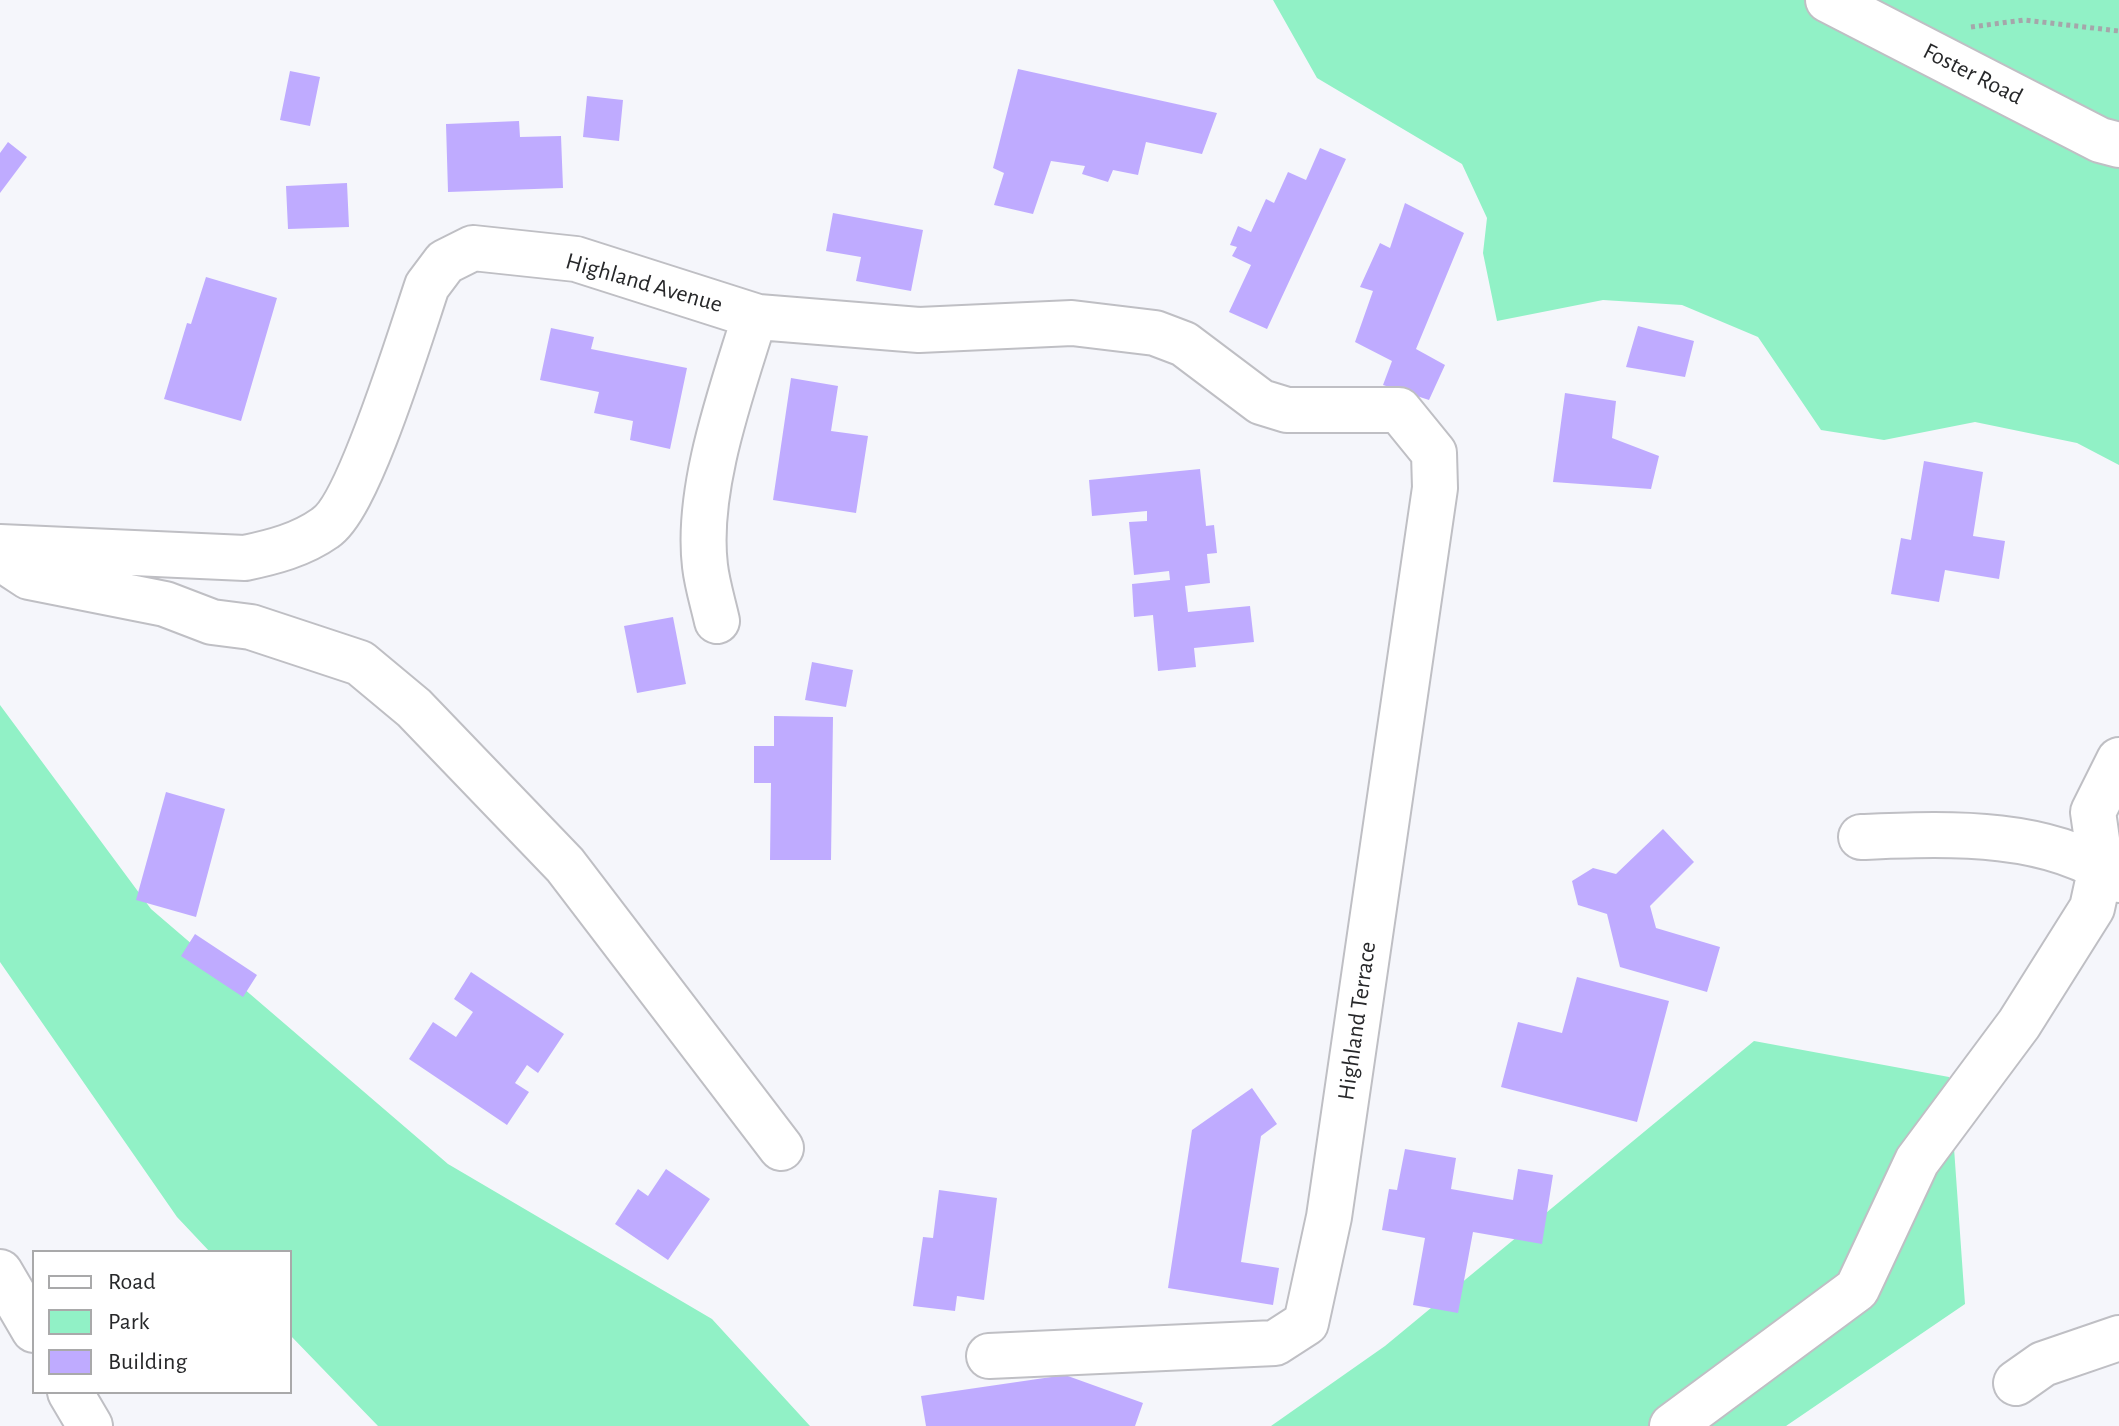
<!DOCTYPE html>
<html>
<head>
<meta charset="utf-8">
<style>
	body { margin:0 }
	#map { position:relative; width:2119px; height:1426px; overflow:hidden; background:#f5f6fb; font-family:"Alegreya Sans",sans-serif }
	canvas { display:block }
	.legend { position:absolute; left:32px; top:1250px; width:260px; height:144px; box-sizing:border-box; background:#fff; border:2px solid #a9a9aa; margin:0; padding:10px 14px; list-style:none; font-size:24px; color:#27282a }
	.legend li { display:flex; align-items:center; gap:16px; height:40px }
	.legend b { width:40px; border:2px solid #a9a9aa }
</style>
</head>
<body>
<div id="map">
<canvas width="2119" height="1426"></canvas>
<ul class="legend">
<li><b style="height:10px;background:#fff"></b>Road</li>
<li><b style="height:22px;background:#91f1c6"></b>Park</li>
<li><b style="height:22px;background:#bfabff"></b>Building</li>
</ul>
</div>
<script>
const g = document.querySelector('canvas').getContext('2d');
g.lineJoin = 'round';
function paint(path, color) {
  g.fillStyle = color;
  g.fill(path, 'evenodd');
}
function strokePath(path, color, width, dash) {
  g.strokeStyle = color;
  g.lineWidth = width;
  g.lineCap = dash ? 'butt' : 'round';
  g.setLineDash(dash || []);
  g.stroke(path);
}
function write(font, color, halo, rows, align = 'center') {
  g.font = font + ' "Alegreya Sans",sans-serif';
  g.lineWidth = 8;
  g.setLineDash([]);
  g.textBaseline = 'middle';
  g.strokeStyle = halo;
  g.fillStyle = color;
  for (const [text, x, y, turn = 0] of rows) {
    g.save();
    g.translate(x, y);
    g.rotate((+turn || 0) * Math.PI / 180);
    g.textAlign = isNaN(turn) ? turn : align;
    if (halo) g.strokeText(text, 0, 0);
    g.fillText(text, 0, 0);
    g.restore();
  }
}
const green = new Path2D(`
	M1273,0H2119V465L2077,443L1975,422L1884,440L1821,430L1758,337L1682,305L1603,300L1497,321L1483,253L1487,218L1462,164L1317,78Z
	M0,705L151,909L448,1164L712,1319L810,1426H378L290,1335V1252H210L177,1217L0,962Z
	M1754,1041L1949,1077L1965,1304L1786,1426H1271L1385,1346Z`);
const building = new Path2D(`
	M1018,69L1217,113L1202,154L1146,142L1138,175L1113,170L1108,182L1082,174L1085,166L1051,161L1033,214L994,205L1004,173L993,168Z
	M290,71L320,77L310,126L280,120Z
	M587,96L623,100L619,141L583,137Z
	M519,121L520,137L561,136L563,188L448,192L446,124Z
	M8,142L27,157L0,193V153Z
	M1320,148L1346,159L1267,329L1229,312L1251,265L1232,256L1237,247L1230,245L1238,226L1251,232L1266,199L1274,203L1288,172L1306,180Z
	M347,183L349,227L288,229L286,186Z
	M1405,203L1464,233L1416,349L1445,365L1429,400L1383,385L1392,361L1355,342L1373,291L1360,287L1380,243L1390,248Z
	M833,213L923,230L911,291L856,281L861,257L826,251Z
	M206,277L277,298L241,421L164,399L187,323L191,324Z
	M1638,326L1694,341L1685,377L1626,367Z
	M551,328L594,337L591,349L687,368L670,449L630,440L633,421L594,413L599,392L540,380Z
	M791,378L838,386L831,431L868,436L856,513L773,500Z
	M1565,393L1616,401L1612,438L1659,456L1651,489L1553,482Z
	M1924,461L1983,472L1973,536L2005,541L1999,579L1945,570L1939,602L1891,594L1901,538L1911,540Z
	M1200,469L1206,526L1214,525L1217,553L1207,554L1210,583L1185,586L1188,612L1250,606L1254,642L1194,648L1196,667L1158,671L1153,615L1134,617L1132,584L1170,580L1169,571L1134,575L1129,522L1147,521V511L1092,516L1089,480Z
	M673,617L686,684L637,693L624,626Z
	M812,662L853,670L846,707L805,700Z
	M774,716L833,717L831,860H770L771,783H754V746H774Z
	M166,792L225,809L196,917L136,900Z
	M1663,829L1694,862L1650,906L1656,928L1720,947L1707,992L1620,967L1607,914L1578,905L1572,881L1593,868L1616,874Z
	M195,934L257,975L243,997L181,956Z
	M471,972L564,1034L538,1073L527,1065L515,1083L529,1092L507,1125L409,1059L433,1022L456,1037L473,1012L454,999Z
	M1577,977L1669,1001L1637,1122L1501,1087L1518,1022L1562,1033Z
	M1252,1088L1277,1124L1261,1136L1241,1262L1279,1268L1273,1305L1168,1288L1192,1130Z
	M1405,1149L1456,1158L1451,1189L1513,1200L1518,1169L1553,1175L1542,1244L1473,1232L1458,1313L1413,1305L1425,1238L1382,1230L1389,1189L1397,1190Z
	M666,1169L710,1199L668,1260L615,1224L638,1189L648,1196Z
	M939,1190L997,1198L984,1300L957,1296L955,1311L913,1306L923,1237L933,1238Z
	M1065,1375L1143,1403L1135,1426H926L921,1396Z`);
const path = new Path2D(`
	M1971,27L2024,20L2119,31`);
const minor = new Path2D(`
	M1828,0L2100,140L2119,145
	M0,547L245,558C273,552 301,545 325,528C359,506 411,333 427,286L445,262L473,248L576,259L758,317L919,330L1072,323L1155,333L1184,344L1261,402L1287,410H1399L1434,453L1435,488L1329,1217L1306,1323L1275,1343L989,1356
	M0,558L29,577L165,604L212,622L251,627L360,663L414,708L565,865L781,1148
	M717,621C713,603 707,584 705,566C696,491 730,396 752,325L758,317
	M1861,837C1944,834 2049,828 2119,880
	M0,1272L34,1330
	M2016,1383L2043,1364L2119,1338
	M70,1392L90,1426
	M1672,1426L1857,1289L1917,1161L2019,1024L2092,908L2101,867L2093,812L2119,760`);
const streetNames = [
	["Foster Road",1973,74,27],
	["Highland Avenue",644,283,16],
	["Highland Terrace",1357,1021,-82]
];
paint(green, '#91f1c6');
paint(building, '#bfabff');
strokePath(minor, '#bfbfc4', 48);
strokePath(path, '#a5a6aa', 5, [4, 4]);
strokePath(minor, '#fff', 44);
write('24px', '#27282a', '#fff', streetNames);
</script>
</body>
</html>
